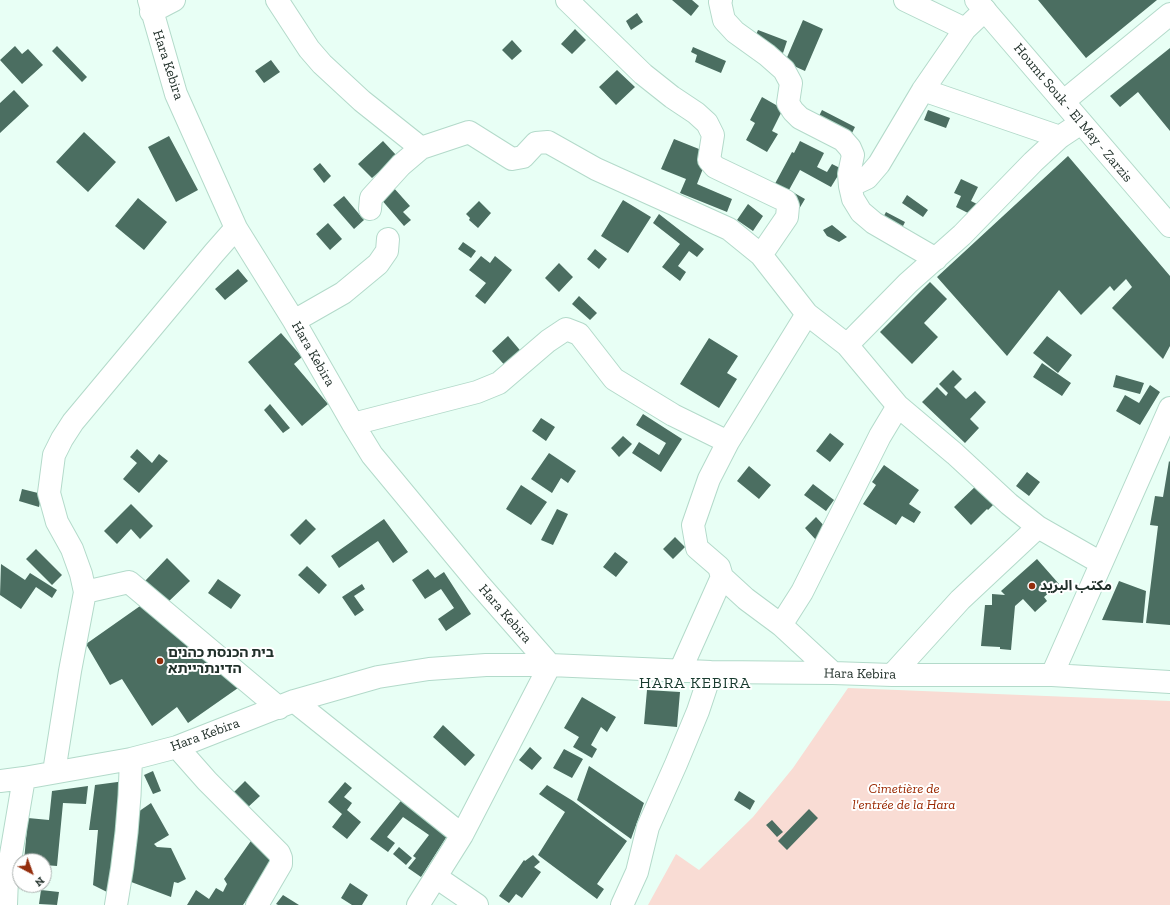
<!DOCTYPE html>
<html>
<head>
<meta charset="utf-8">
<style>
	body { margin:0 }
	#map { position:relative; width:1170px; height:905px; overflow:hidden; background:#e8fff5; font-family:"Zilla Slab",serif }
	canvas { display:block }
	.north { position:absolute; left:12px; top:853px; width:40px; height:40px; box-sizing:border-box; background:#fff; border:1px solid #a6acaa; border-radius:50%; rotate:139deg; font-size:11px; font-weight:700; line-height:16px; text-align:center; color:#21302a }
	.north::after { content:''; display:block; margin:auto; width:14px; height:18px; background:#942d0c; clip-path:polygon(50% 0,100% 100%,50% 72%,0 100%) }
</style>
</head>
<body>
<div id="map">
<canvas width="1170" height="905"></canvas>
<div class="north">N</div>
</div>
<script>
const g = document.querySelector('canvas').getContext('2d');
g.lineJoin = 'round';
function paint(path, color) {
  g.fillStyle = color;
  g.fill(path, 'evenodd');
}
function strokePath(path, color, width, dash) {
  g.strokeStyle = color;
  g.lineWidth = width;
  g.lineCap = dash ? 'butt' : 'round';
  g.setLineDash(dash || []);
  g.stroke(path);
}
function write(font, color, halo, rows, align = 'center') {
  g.font = font + ' "Zilla Slab","Noto Sans Arabic","Noto Sans Hebrew",serif';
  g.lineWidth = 4;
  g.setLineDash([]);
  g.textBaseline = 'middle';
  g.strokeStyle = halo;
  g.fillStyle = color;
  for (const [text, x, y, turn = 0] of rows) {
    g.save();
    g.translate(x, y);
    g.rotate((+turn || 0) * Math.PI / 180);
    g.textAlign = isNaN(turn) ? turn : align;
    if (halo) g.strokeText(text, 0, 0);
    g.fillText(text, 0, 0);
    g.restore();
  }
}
const green = new Path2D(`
	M848,688L1170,701V905H648L676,854L699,870L753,817L793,768Z`);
const building = new Path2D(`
	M672,0H692L699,6L691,16Z
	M1038,0H1157L1086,58Z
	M637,13L643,22L631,30L626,21Z
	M803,20L823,29L805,71L785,62Z
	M575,29L586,40L572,54L561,44Z
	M758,30L787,41L783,53L753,42Z
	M512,40L522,51L512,60L502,50Z
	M15,46L22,54L28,49L43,65L22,84L0,60Z
	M57,46L87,77L82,82L52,51Z
	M693,47L726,61L721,73L695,62L697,55L691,52Z
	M1170,48V131L1138,92L1120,107L1110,96Z
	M271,60L280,72L264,83L255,71Z
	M617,70L635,87L616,105L599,87Z
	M14,90L29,106L0,133V103Z
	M762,97L783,109L772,131L778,134L767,152L746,140L755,123L750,120Z
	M822,110L855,127L845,147L812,130Z
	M928,110L950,118L946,128L924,120Z
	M84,132L116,162L88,192L56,162Z
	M169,136L198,190L176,202L148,147Z
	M674,139L709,153L697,184L732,199L727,212L680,193L686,179L661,169Z
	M383,141L397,156L372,178L358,164Z
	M800,141L824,153L817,167L827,172L832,164L842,169L831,187L800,170L789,190L805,199L799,209L770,193L792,152L794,153Z
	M1068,156L1170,276V346L1163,359L1112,308L1132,287L1126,279L1114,291L1110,286L1081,315L1059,290L1007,356L937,277Z
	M320,163L331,176L324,183L313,169Z
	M961,179L978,187L971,201L979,205L974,216L956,207L961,196L954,193Z
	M393,187L410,206L403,212L411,220L404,226L380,198Z
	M907,195L928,210L923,217L902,203Z
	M344,196L364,220L354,229L333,205Z
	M138,198L167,222L144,250L115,226Z
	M623,200L651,217L628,253L601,236Z
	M479,201L491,213L478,228L469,220L470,218L466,214Z
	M748,204L763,216L753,231L737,220Z
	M886,212L905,222L898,236L879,225Z
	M659,214L704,249L697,257L689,251L678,266L686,272L680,281L662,267L680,244L653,223Z
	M328,223L342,239L330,250L316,234Z
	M832,225L847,237L839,242L827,236L823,230Z
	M463,242L476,251L471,258L458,249Z
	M595,249L607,259L599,269L587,259Z
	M481,256L490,263L495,256L512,270L485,304L475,296L486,283L469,270Z
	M559,263L573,277L559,292L545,278Z
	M238,269L248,281L225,300L215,289Z
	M930,282L947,299L924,323L938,337L912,364L880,332Z
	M579,296L597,313L590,320L572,304Z
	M281,333L302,357L294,364L328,404L302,426L248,362Z
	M508,336L524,355L508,369L492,351Z
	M1047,336L1072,355L1058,373L1033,353Z
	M709,338L738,356L727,373L737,379L719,408L680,384Z
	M1042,363L1071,383L1062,396L1033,377Z
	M953,370L962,379L954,387L966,399L975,391L986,402L970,419L979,428L965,443L922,402L937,387L946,396L948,393L939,384Z
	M1116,375L1144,383L1140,394L1113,387Z
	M1150,385L1160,392L1140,425L1116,411L1125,395L1139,403Z
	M270,404L290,428L283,433L264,410Z
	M643,414L682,439L661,472L632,453L639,442L659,455L666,443L636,425Z
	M541,418L555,427L546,441L532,431Z
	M830,433L844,444L830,462L816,451Z
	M623,436L632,444L619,457L611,448Z
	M137,449L152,463L159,454L168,461L139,493L123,479L137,463L130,457Z
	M549,453L576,471L568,483L561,478L552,493L531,479Z
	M1169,461L1170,462V625L1146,623L1158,526L1150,525L1155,496L1163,497Z
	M884,465L919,490L909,504L921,512L914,523L902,516L896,525L863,504L876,485L872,482Z
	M749,466L771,485L759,499L737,481Z
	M1027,472L1040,482L1029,496L1016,486Z
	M979,483L997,501L988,510L987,509L971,525L954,507Z
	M813,484L834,500L826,511L804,495Z
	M521,485L547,502L531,525L506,509Z
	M22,489L42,494L39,507L19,501Z
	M131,504L153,526L140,539L131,529L117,544L104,531Z
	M557,509L568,514L553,545L541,540Z
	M816,517L827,529L816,540L805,528Z
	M306,519L316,529L300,545L290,535Z
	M384,519L408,552L393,563L378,541L339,568L331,556Z
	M675,537L685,547L673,559L663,549Z
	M36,549L62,575L52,585L26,559Z
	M615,552L628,562L616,577L603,567Z
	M167,558L190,581L167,603L145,581Z
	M1037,559L1059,584L1044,597L1047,601L1035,612L1023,599L1015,606L1011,650L1000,649V647L981,646L985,605H992V594L1005,595L1001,591Z
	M1,564L25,580L30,573L57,590L52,598L36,587L21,609L0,595Z
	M307,566L327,585L319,594L298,575Z
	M428,569L435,578L444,572L471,614L446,631L438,619L454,608L441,589L425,599L412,580Z
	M218,579L241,595L231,609L208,593Z
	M1119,581L1146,591L1143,623L1102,620Z
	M362,584L365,589L354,596L364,610L355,616L342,597Z
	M150,599L248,681L188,723L177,707L152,726L122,679L110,685L86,644Z
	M647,690L680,692L677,727L644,724Z
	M582,697L616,717L607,732L601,727L591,745L597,749L592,758L573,747L579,737L564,728Z
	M443,725L475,755L465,766L433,737Z
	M530,747L542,758L532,770L519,760Z
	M564,749L583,759L572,778L553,768Z
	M589,766L644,803L631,839L577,800Z
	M153,771L161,791L153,794L144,775Z
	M125,781L111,894L93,885L98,830H89L95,785Z
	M245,781L260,796L247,808L232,794Z
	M345,782L352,788L344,797L352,803L347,810L361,822L347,839L332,827L342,814L328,802Z
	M547,785L573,801L627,841L597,884L604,889L597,899L538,855L565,812L539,794Z
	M88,786L86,804L63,803L57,866L44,865V861H24L28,818L49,820L52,791Z
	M739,791L755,801L750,810L734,800Z
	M404,797L449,833L421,877L408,868L416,858L413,856L429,835L403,817L387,837L395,843L388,852L370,839Z
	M151,803L169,835L154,844L157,847L171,848L186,879L178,883L174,882L171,897L126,880L138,812Z
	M809,809L818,818L787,850L778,841Z
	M772,820L783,832L777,837L766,825Z
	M253,838L275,859L243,905H187L196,890L209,899L216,888L223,892L227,884L224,879Z
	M399,847L412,858L406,865L393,854Z
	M533,855L540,862L534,867L541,872L522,898L516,894L509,903L499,896L524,860L525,861Z
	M350,883L368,895L362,905H352L341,898Z
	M41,890L59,892L57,905L39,904Z
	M283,895L299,905H278L276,904Z`);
const minor = new Path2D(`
	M149,0L176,94L236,228L294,321L353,424L372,455L478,583L550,665L462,835L418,905
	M277,0L309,49L322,64L362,101L421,148L469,132L512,159L523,157L536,143L548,142L596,169L729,229L761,255L807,314L847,345L898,406L955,454L1009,504L1038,527L1101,563
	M567,0L643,74L672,97L696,113L707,123L713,135L709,160L715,167L786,201L788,206L787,217L761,255
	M721,0L720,2L724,20L735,32L767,55L784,70L791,83L788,103L793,111L800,118L843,140L850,148L853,155L849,174L850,186L853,199L861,212L874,223L936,259
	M905,0L965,29
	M151,12L174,0
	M923,90L1060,137
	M1064,101L1170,14
	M850,186L867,178L879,164L923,90L965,29L985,10
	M370,209L371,198L401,165L421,148
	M807,314L728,442L709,479L693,525L697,548L719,567L722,577L746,599L781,625L833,673
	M294,321L343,293L378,264L387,251L388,239
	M847,345L908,283L962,235L1033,162L1060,137L1081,123
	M353,424L477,392L499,383L548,341L566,329L579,334L614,379L673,415L728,442
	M85,592L129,582L279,708
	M781,625L802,592L880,436L898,406
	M680,671L722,577
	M892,675L960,600L1038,527
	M1052,675L1170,408
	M294,701L462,835
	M177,747L207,781L279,853L281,858V864L257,905
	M54,772L70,671L85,592L81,574L72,549L57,522L49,493L54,455L62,439L73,422L214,253L236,228
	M0,781L24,778L131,759L177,747L294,701L378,677L429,669L486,665H550L711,672L833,673L892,675H1052L1170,682
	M436,877L477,905
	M6,905L7,878L24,778
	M116,905C125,857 130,808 131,759
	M622,905L637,872L648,827L676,764L698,711L711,672`);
const major = new Path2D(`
	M976,0L1170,226`);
const markers = [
	[1032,586,4,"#942d0c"],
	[160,661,4,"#942d0c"]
];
const streetNames = [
	["Hara Kebira",168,65,72],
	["Houmt Souk - El May - Zarzis",1073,113,50],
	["Hara Kebira",313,354,60],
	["Hara Kebira",505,614,49],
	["Hara Kebira",860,674,1],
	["Hara Kebira",205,735,-20]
];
const poiNames = [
	["مكتب البريد",1040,586],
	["בית הכנסת כהנים",168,653],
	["הדינתרייתא",168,669]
];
const parkNames = [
	["Cimetière de",904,789],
	["l'entrée de la Hara",904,805]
];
const quarterNames = [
	["HARA KEBIRA",695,683]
];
paint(green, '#f9dcd4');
paint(building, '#4b6e61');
strokePath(minor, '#b3daca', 24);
strokePath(major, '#b3daca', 24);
strokePath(minor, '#fff', 22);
strokePath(major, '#fff', 22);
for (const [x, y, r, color] of markers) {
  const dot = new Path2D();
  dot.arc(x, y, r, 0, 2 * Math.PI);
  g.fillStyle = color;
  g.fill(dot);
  strokePath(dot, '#fff', 1.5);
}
write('14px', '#21302a', '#fff', streetNames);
write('bold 14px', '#21302a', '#fff', poiNames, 'left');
write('italic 14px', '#9a2800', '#fff', parkNames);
g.letterSpacing = '1px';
write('16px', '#193b2f', '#fff', quarterNames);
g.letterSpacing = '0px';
</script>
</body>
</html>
